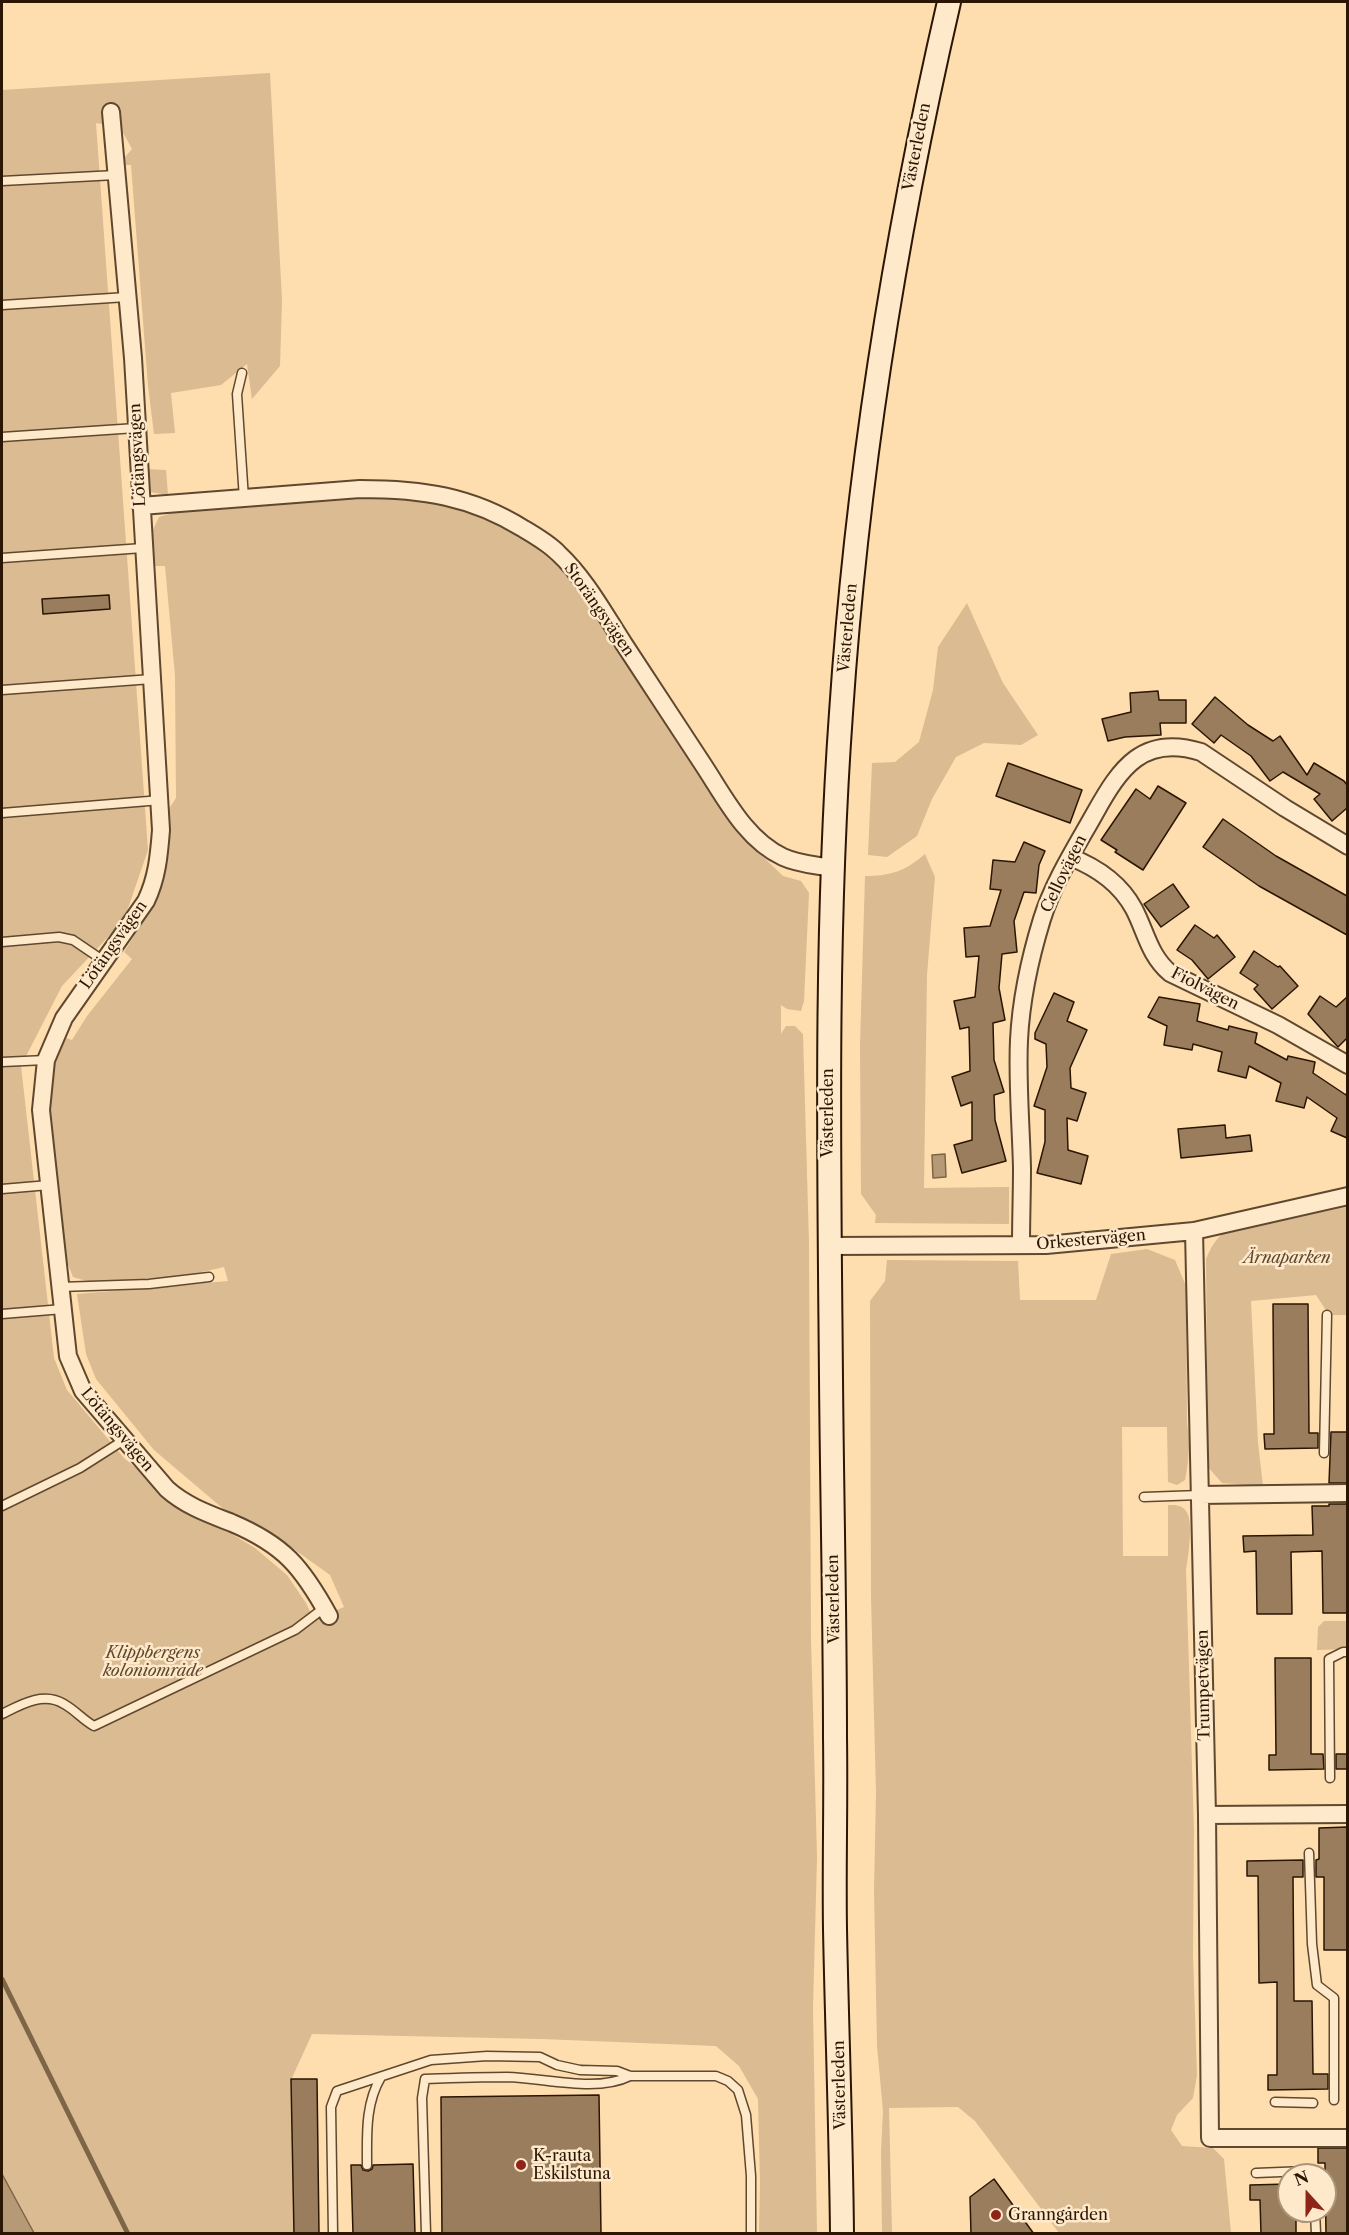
<!DOCTYPE html>
<html>
<head>
<meta charset="utf-8">
<style>
	body { margin:0 }
	#map { position:relative; width:1349px; height:2235px; overflow:hidden; background:#feddaf; font-family:"Libre Caslon Text",serif }
	canvas { display:block }
	.frame { position:absolute; inset:0; border:3px solid #2b1603; pointer-events:none }
	.north { position:absolute; left:1277px; top:2163px; width:60px; height:60px; box-sizing:border-box; background:#fee9cb; border:2px solid #aa957b; border-radius:50%; rotate:339deg; font-size:16px; font-weight:700; line-height:24px; text-align:center; color:#2b1603 }
	.north::after { content:''; display:block; margin:auto; width:21px; height:27px; background:#8f2418; clip-path:polygon(50% 0,100% 100%,50% 72%,0 100%) }
</style>
</head>
<body>
<div id="map">
<canvas width="1349" height="2235"></canvas>
<div class="frame"></div>
<div class="north">N</div>
</div>
<script>
const g = document.querySelector('canvas').getContext('2d');
g.lineJoin = 'round';
function paint(path, color) {
  g.fillStyle = color;
  g.fill(path, 'evenodd');
}
function strokePath(path, color, width, dash) {
  g.strokeStyle = color;
  g.lineWidth = width;
  g.lineCap = dash ? 'butt' : 'round';
  g.setLineDash(dash || []);
  g.stroke(path);
}
function write(font, color, halo, rows, align = 'center') {
  g.font = font + ' "Libre Caslon Text",serif';
  g.lineWidth = 5;
  g.setLineDash([]);
  g.textBaseline = 'middle';
  g.strokeStyle = halo;
  g.fillStyle = color;
  for (const [text, x, y, turn = 0] of rows) {
    g.save();
    g.translate(x, y);
    g.rotate((+turn || 0) * Math.PI / 180);
    g.textAlign = isNaN(turn) ? turn : align;
    if (halo) g.strokeText(text, 0, 0);
    g.fillText(text, 0, 0);
    g.restore();
  }
}
const green = new Path2D(`
	M270,73L282,300L280,366L252,399L247,364L221,385L171,393L175,433L154,434L148,386L131,165H118L132,149L120,127L96,123L148,850L124,920L62,986L21,1066L54,1358L67,1390L124,1458L172,1498L255,1548L287,1575L306,1603L314,1620L344,1607L330,1575L263,1527L227,1512L154,1450L96,1379L86,1354L77,1294L228,1281L224,1267L180,1277L90,1282L73,1277L64,1254L47,1101L54,1055L60,1036L72,1040L87,1016L132,959L124,952L156,901L166,862L165,815L176,798L175,676L165,566H149V538L159,517L176,512L229,509L348,498L421,499L476,513L523,537L555,564L586,598L734,829L783,876L801,881L809,893L804,1001L801,1011L787,1009L781,1005V1034L786,1026H795L803,1034L809,1243L811,1639L817,1857L813,2008L817,2233H759L760,2183L758,2099L739,2066L716,2046L541,2039L312,2034L291,2080L294,2233H34L2,2174V90Z
	M146,469L166,470L168,495L150,492Z
	M967,603L1003,683L1038,735L1021,745L984,743L956,757L932,799L917,836L887,857L868,855L872,763L895,762L919,742L933,690L938,647Z
	M925,854L935,877L927,975L924,1188L1009,1187V1224L875,1223L876,1215L861,1194L860,1045L865,876C890,876 906,871 925,854Z
	M1347,1204V1315H1329L1316,1295L1251,1301L1258,1443L1263,1486L1222,1483L1208,1467L1206,1259C1212,1244 1218,1235 1232,1227L1315,1212Z
	M1147,1249L1175,1260L1186,1286L1187,1423C1190,1442 1189,1461 1185,1480L1177,1485L1168,1482L1167,1427H1122L1123,1556H1168V1505C1175,1505 1182,1505 1186,1511C1194,1521 1188,1558 1186,1570L1194,1831L1193,1956L1197,2075L1193,2098L1177,2115L1171,2130L1182,2146L1213,2148L1224,2159L1231,2233H1059L975,2121L958,2107L889,2108L892,2233H882L881,2151L883,2111L877,2046L874,1890L876,1793L871,1597L870,1301L885,1281L887,1260L1018,1261L1020,1300H1096L1111,1254Z
	M1324,1621H1347V1649L1317,1650L1318,1627Z`);
const water = new Path2D(`
	M945,1154L946,1177L933,1178L932,1155Z
	M2,2174L34,2233H2Z`);
const stream = new Path2D(`
	M2,1979L128,2234`);
const building = new Path2D(`
	M109,595L110,609L43,614L42,599Z
	M1158,691L1159,700H1186V723H1160L1161,735L1125,737L1108,741L1102,719L1131,712L1130,693Z
	M1215,697L1248,725L1273,741L1280,736L1307,775L1314,763L1344,781L1347,785V808L1332,821L1314,799L1320,794L1283,772L1270,781L1251,756L1221,735L1214,743L1192,724Z
	M1008,763L1082,790L1070,823L996,796Z
	M1158,786L1186,803L1143,870L1115,852L1117,850L1101,840L1136,789L1150,799Z
	M1223,819L1276,856L1347,896V935L1259,886L1203,847Z
	M1024,842L1045,851L1039,865L1036,893L1024,892L1014,921L1017,952L1002,954L999,988L1005,1020L993,1023L994,1060L1004,1092L994,1095L995,1120L1006,1161L962,1173L954,1145L972,1140V1102L961,1106L952,1077L970,1071L969,1027L960,1029L954,1001L975,997L979,956L966,957L964,928L990,926L1001,890L990,889L993,860L1015,862Z
	M1173,884L1189,907L1161,927L1144,904Z
	M1195,925L1214,938L1217,935L1235,957L1208,979L1192,960L1177,950Z
	M1254,951L1278,967L1280,966L1298,986L1272,1009L1254,989L1258,985L1240,973Z
	M1054,993L1074,1002L1067,1021L1087,1030L1070,1068L1071,1088L1086,1093L1077,1121L1067,1118L1068,1150L1088,1156L1081,1184L1037,1173L1045,1142V1110L1034,1106L1047,1067L1046,1044L1035,1039V1033Z
	M1320,996L1336,1007L1347,997V1038L1338,1047L1308,1014Z
	M1159,997L1200,1004L1197,1021L1228,1030L1229,1026L1257,1033L1255,1043L1287,1060L1288,1056L1315,1062L1313,1073L1346,1095L1347,1092V1138L1331,1131L1337,1118L1307,1097L1304,1108L1276,1101L1281,1083L1249,1066L1246,1078L1218,1071L1222,1052L1193,1044L1192,1050L1164,1045L1167,1026L1148,1017Z
	M1225,1125L1226,1138L1250,1135L1252,1151L1181,1158L1178,1129Z
	M1273,1304H1308L1309,1433H1318V1448L1265,1449L1264,1434H1274Z
	M1331,1432H1347V1483H1329Z
	M1329,1504H1347V1613H1323L1322,1551L1291,1552L1292,1614H1257L1256,1551L1244,1552L1243,1536L1313,1535L1312,1506H1329Z
	M1275,1658H1311V1754H1323L1324,1769L1269,1770V1755H1276Z
	M1336,1754H1347V1769H1336Z
	M1347,1827V1950H1324V1877H1316V1860L1319,1859V1828Z
	M1303,1860V1877H1293L1294,2001H1312L1313,2074H1328V2089L1268,2090V2075H1277V1982L1259,1983L1258,1876H1247V1861Z
	M291,2079H317L319,2234H294Z
	M599,2095L601,2234H442L441,2097Z
	M1318,2148H1347V2234H1326L1325,2163H1318Z
	M413,2164L415,2234H353L351,2165H361L363,2170L368,2171L372,2169L373,2165Z
	M994,2179L1034,2234H971L970,2197Z
	M1289,2184V2211H1296V2234H1261L1260,2200H1250V2185Z`);
const service = new Path2D(`
	M2,181L116,175
	M2,305L127,297
	M242,373L237,394L244,499
	M2,437L136,428
	M2,558L143,548
	M2,690L152,679
	M2,813L161,800
	M2,942L59,937L73,940L104,961
	M2,1062L46,1060
	M2,1189L49,1185
	M60,1287L149,1284L209,1277
	M2,1314L63,1309
	M1324,1453L1327,1315
	M1144,1497L1200,1495
	M2,1506L80,1468L124,1440
	M2,1714C20,1705 43,1691 64,1704C75,1710 83,1720 94,1726L295,1630L324,1608
	M1330,1778L1329,1659L1343,1652H1348
	M1309,1853L1312,1944L1317,1985L1334,1998V2100
	M1275,2102L1313,2103
	M367,2165C367,2135 365,2104 381,2077
	M1256,2173L1306,2171
	M1313,2173V2175
	M1315,2211L1316,2234
	M333,2234L331,2107L337,2091L431,2060L487,2056L540,2057L557,2065L580,2070L617,2071L630,2076H716L728,2081L738,2090L746,2115L751,2176V2234
	M426,2234L422,2098L425,2079C452,2078 480,2077 507,2077C545,2078 596,2093 630,2076`);
const minor = new Path2D(`
	M111,112L133,358L161,830C159,856 157,878 146,901L64,1018L46,1060L41,1110L68,1356L83,1391L167,1489C186,1506 209,1514 232,1523C284,1545 302,1567 329,1616
	M141,506L360,489C422,489 471,496 524,529C536,536 548,543 558,553C585,578 604,613 624,644C651,685 677,725 704,766C725,798 746,840 783,857C798,864 815,865 831,868
	M1070,857C1096,867 1120,883 1134,909C1146,932 1149,955 1170,973L1278,1025L1348,1065
	M1194,1231L1207,1815L1210,2138H1348
	M1021,1245C1021,1219 1022,1193 1022,1168C1021,1125 1017,1082 1019,1040C1021,999 1030,958 1042,919C1054,881 1076,847 1095,813C1120,768 1143,734 1201,752L1285,808L1348,846
	M830,1246L1046,1245L1194,1231L1348,1196
	M1200,1495L1348,1493
	M1207,1815L1348,1814`);
const secondary = new Path2D(`
	M842,2234C841,2132 837,2031 835,1929C834,1866 836,1802 835,1738C835,1618 832,1498 831,1378C829,1155 825,936 841,713C857,473 895,236 949,2`);
const markers = [
	[521,2165,6,"#8f2418"],
	[996,2215,6,"#8f2418"]
];
const streetNames = [
	["Västerleden",917,147,-79],
	["Lötängsvägen",138,455,-93],
	["Storängsvägen",599,610,55],
	["Västerleden",848,628,-85],
	["Cellovägen",1064,874,-64],
	["Lötängsvägen",114,945,-55],
	["Fiolvägen",1205,989,27],
	["Västerleden",828,1113,-90],
	["Orkestervägen",1091,1240,-5],
	["Lötängsvägen",117,1430,50],
	["Västerleden",834,1599,-91],
	["Trumpetvägen",1204,1685,-91],
	["Västerleden",840,2085,-91]
];
const parkNames = [
	["Ärnaparken",1287,1258],
	["Klippbergens",153,1653],
	["koloniområde",153,1671]
];
const poiNames = [
	["K-rauta",533,2156],
	["Eskilstuna",533,2174],
	["Granngården",1008,2215]
];
paint(green, '#dabb92');
paint(water, '#b69975');
strokePath(water, '#7e6547', 1.5);
strokePath(stream, '#7e6547', 5);
paint(building, '#997d5c');
strokePath(building, '#2b1603', 1.5);
strokePath(service, '#60482e', 11);
strokePath(minor, '#60482e', 20);
strokePath(secondary, '#2b1603', 26);
strokePath(service, '#fee9cb', 8);
strokePath(minor, '#fee9cb', 16);
strokePath(secondary, '#fee9cb', 22);
for (const [x, y, r, color] of markers) {
  const dot = new Path2D();
  dot.arc(x, y, r, 0, 2 * Math.PI);
  g.fillStyle = color;
  g.fill(dot);
  strokePath(dot, '#fee9cb', 2);
}
write('16px', '#2b1603', '#fee9cb', streetNames);
write('italic 16px', '#60482e', '#fee9cb', parkNames);
write('16px', '#2b1603', '#fee9cb', poiNames, 'left');
</script>
</body>
</html>
